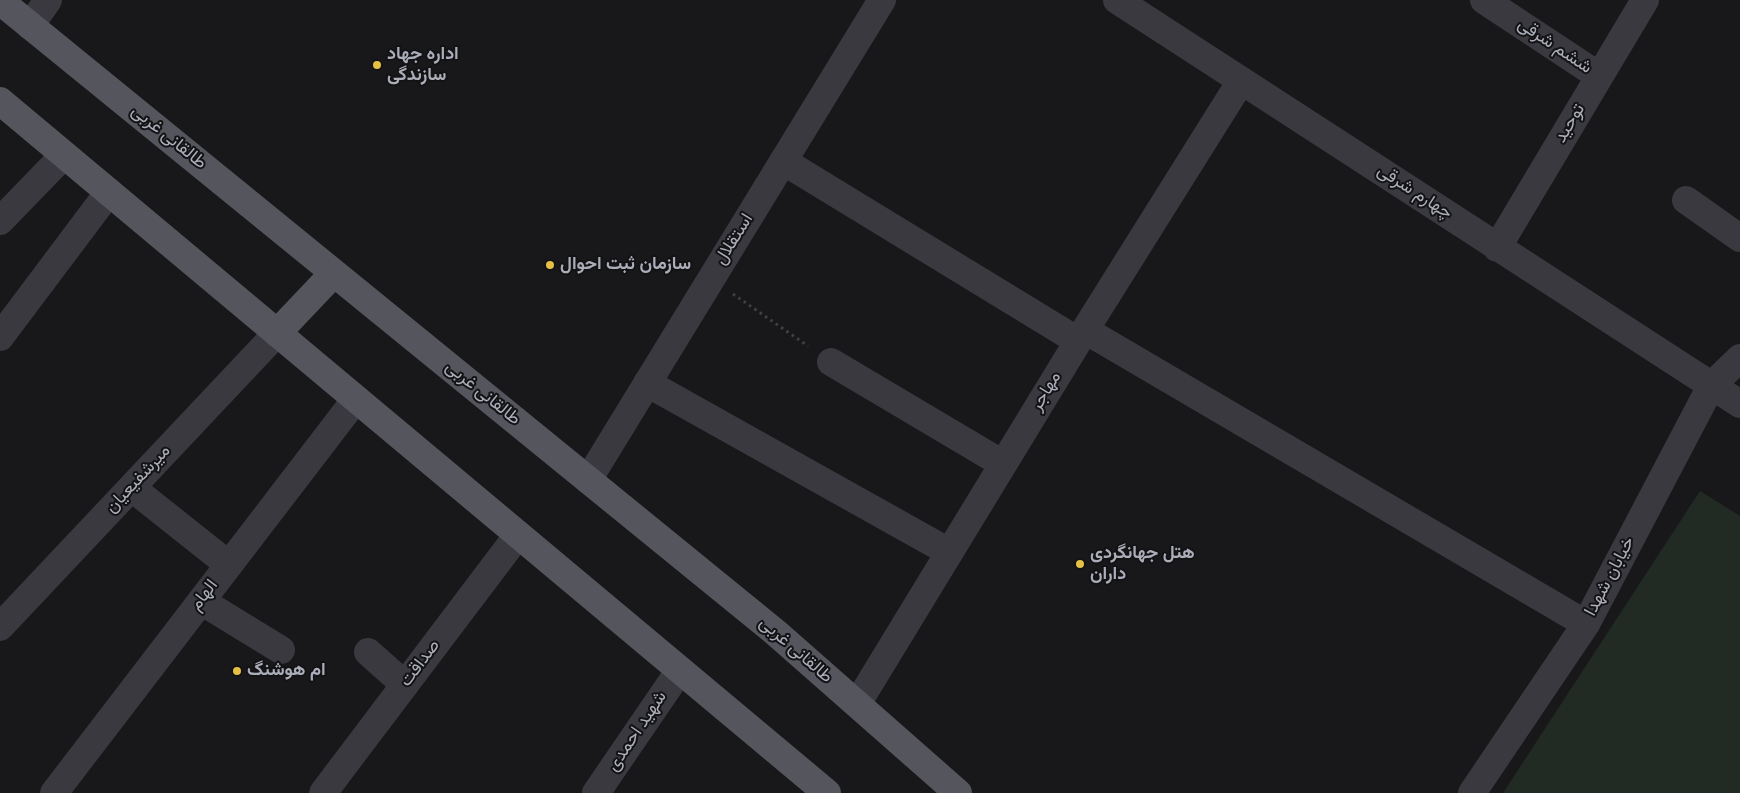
<!DOCTYPE html>
<html>
<head>
<meta charset="utf-8">
<style>
	body { margin:0 }
	canvas { display:block; background:#18181a }
</style>
</head>
<body>
<canvas width="1740" height="793"></canvas>
<script>
const g = document.querySelector('canvas').getContext('2d');
g.lineJoin = 'round';
function paint(path, color) {
  g.fillStyle = color;
  g.fill(path, 'evenodd');
}
function strokePath(path, color, width, dash) {
  g.strokeStyle = color;
  g.lineWidth = width;
  g.lineCap = dash ? 'butt' : 'round';
  g.setLineDash(dash || []);
  g.stroke(path);
}
function write(font, color, halo, rows, align = 'center') {
  g.font = font + ' Overpass,Vazirmatn,sans-serif';
  g.lineWidth = 4;
  g.setLineDash([]);
  g.textBaseline = 'middle';
  g.strokeStyle = halo;
  g.fillStyle = color;
  for (const [text, x, y, turn = 0] of rows) {
    g.save();
    g.translate(x, y);
    g.rotate((+turn || 0) * Math.PI / 180);
    g.textAlign = isNaN(turn) ? turn : align;
    if (halo) g.strokeText(text, 0, 0);
    g.fillText(text, 0, 0);
    g.restore();
  }
}
const green = new Path2D(`
	M1700,491L1740,516V793H1503Z`);
const path = new Path2D(`
	M733,294L808,346`);
const minor = new Path2D(`
	M1117,0L1740,404
	M1484,0L1599,76
	M30,26L48,0
	M783,161L1078,341
	M1686,200L1740,238
	M0,221L64,155
	M1497,248L1645,0
	M1085,330L1586,624
	M0,337L109,192
	M831,362L1003,464
	M647,383L949,552
	M588,480L882,0
	M132,488L229,565
	M201,601L281,650
	M0,627L277,333
	M368,652L405,685
	M857,704L1085,330L1241,81
	M54,793L356,399
	M323,793L518,535
	M596,793L680,670
	M1472,793L1586,624L1711,386L1740,358`);
const major = new Path2D(`
	M0,1L775,632L958,793
	M0,101L827,793
	M277,333L334,273`);
const markers = [
	[377,65,5,"#e6c044"],
	[550,265,5,"#e6c044"],
	[1080,564,5,"#e6c044"],
	[237,671,5,"#e6c044"]
];
const streetNames = [
	["ششم شرقی",1554,47,34],
	["توحید",1571,124,-59],
	["طالقانی غربی",168,138,39],
	["چهارم شرقی",1414,193,33],
	["استقلال",735,240,-58],
	["مهاجر",1047,392,-59],
	["طالقانی غربی",482,394,39],
	["میرشفیعیان",139,480,-47],
	["خیابان شهدا",1611,577,-62],
	["الهام",205,596,-53],
	["طالقانی غربی",795,651,41],
	["صداقت",421,664,-53],
	["شهید احمدی",638,732,-56]
];
const poiNames = [
	["اداره جهاد",387,55],
	["سازندگی",387,76],
	["سازمان ثبت احوال",560,265],
	["هتل جهانگردی",1090,554],
	["داران",1090,575],
	["ام هوشنگ",247,671]
];
paint(green, '#222a24');
strokePath(path, '#3f4045', 3, [2.5, 4]);
strokePath(minor, '#39393f', 28);
strokePath(major, '#55565d', 28);
for (const [x, y, r, color] of markers) {
  const dot = new Path2D();
  dot.arc(x, y, r, 0, 2 * Math.PI);
  g.fillStyle = color;
  g.fill(dot);
  strokePath(dot, '#131315', 2);
}
write('18px', '#abaeb9', '#131315', streetNames);
write('bold 18px', '#abaeb9', '#131315', poiNames, 'left');
</script>
</body>
</html>
